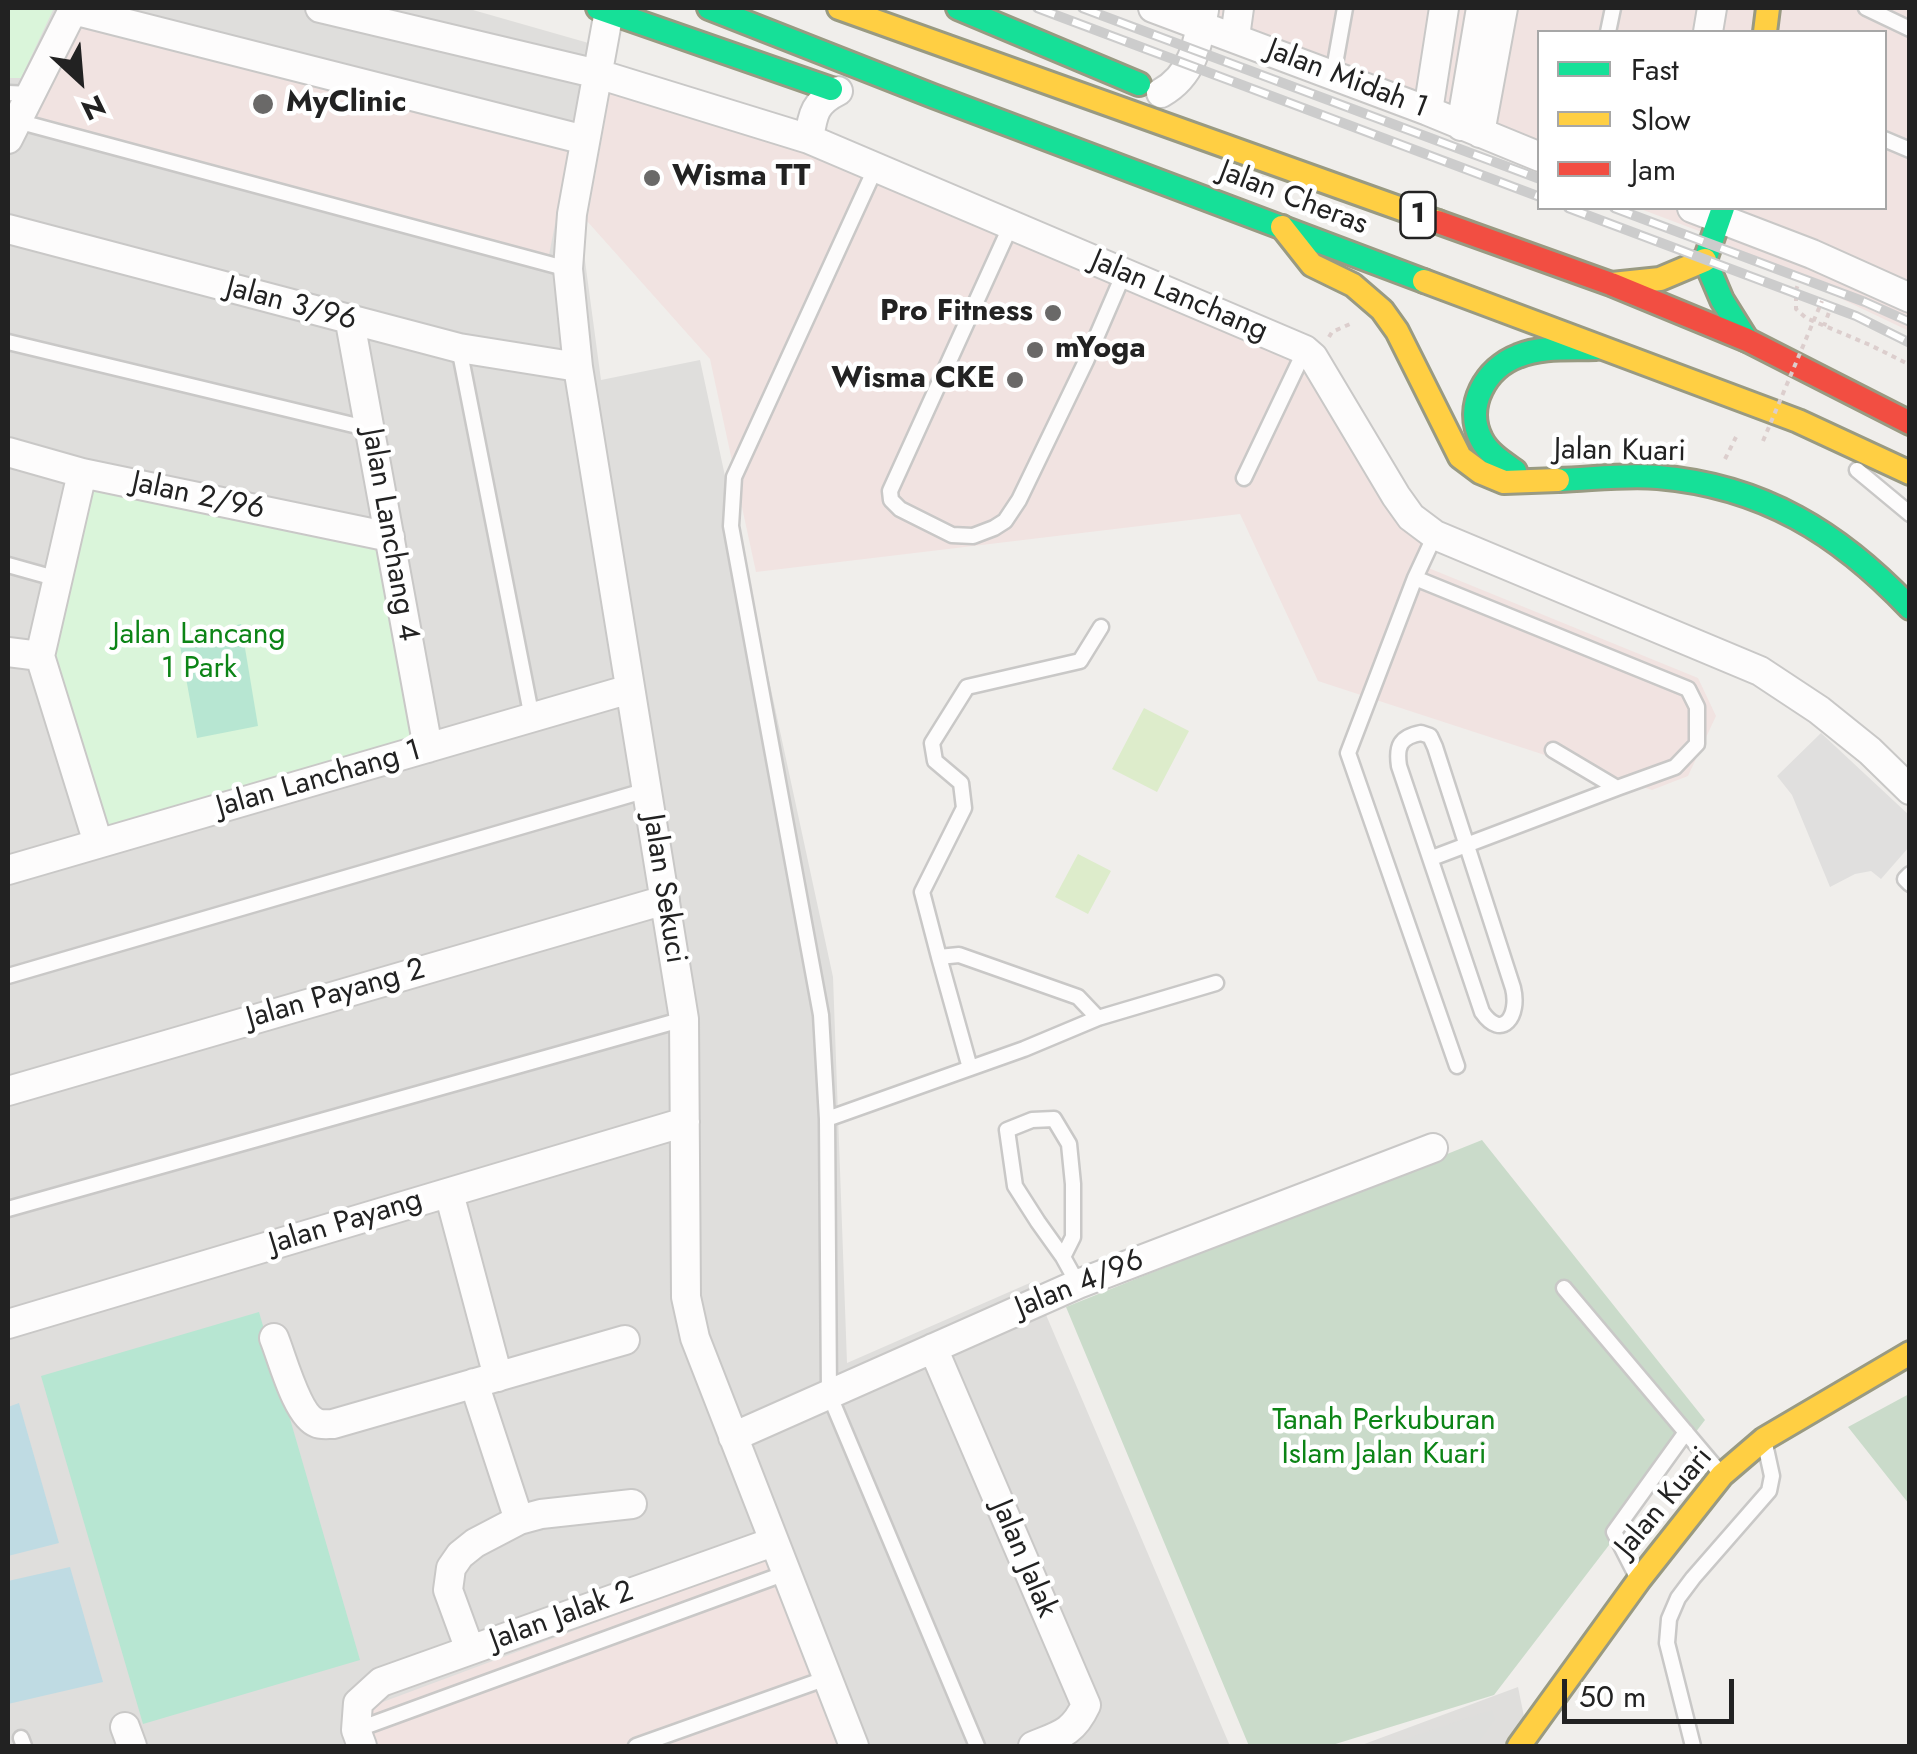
<!DOCTYPE html>
<html>
<head>
<meta charset="utf-8">
<style>
	body { margin:0 }
	#map { position:relative; width:1917px; height:1754px; overflow:hidden; background:#f0eeeb; font-family:Jost,sans-serif }
	canvas { display:block }
	.frame { position:absolute; inset:0; border:10px solid #222; pointer-events:none }
	.legend { position:absolute; left:1537px; top:30px; width:350px; height:180px; box-sizing:border-box; background:#fff; border:2px solid #a7a7a7; margin:0; padding:12px 18px; list-style:none; font-size:30px; color:#222 }
	.legend li { display:flex; align-items:center; gap:20px; height:50px }
	.legend b { width:50px; border:2px solid #a7a7a7 }
	.north { position:absolute; left:30px; top:30px; width:100px; height:100px; -webkit-text-stroke:8px #fff; paint-order:stroke; rotate:154deg; font-size:28px; font-weight:700; line-height:40px; text-align:center; color:#222 }
	.north::after { content:''; display:block; margin:auto; width:35px; height:45px; background:#222; clip-path:polygon(50% 0,100% 100%,50% 72%,0 100%) }
	.scale { position:absolute; left:1562px; top:1679px; width:172px; height:45px; box-sizing:border-box; border:5px solid #222; border-top:0; padding-left:12px; font-size:30px; line-height:35px; white-space:nowrap; color:#222; -webkit-text-stroke:8px #fff; paint-order:stroke }
</style>
</head>
<body>
<div id="map">
<canvas width="1917" height="1754"></canvas>
<div class="frame"></div>
<ul class="legend">
<li><b style="height:12px;background:#16e098"></b>Fast</li>
<li><b style="height:12px;background:#ffcf43"></b>Slow</li>
<li><b style="height:12px;background:#f24e42"></b>Jam</li>
</ul>
<div class="north">N</div>
<div class="scale">50 m</div>
</div>
<script>
const g = document.querySelector('canvas').getContext('2d');
g.lineJoin = 'round';
function paint(path, color) {
  g.fillStyle = color;
  g.fill(path, 'evenodd');
}
function strokePath(path, color, width, dash) {
  g.strokeStyle = color;
  g.lineWidth = width;
  g.lineCap = dash ? 'butt' : 'round';
  g.setLineDash(dash || []);
  g.stroke(path);
}
function write(font, color, halo, rows, align = 'center') {
  g.font = font + ' Jost,sans-serif';
  g.lineWidth = 9;
  g.setLineDash([]);
  g.textBaseline = 'middle';
  g.strokeStyle = halo;
  g.fillStyle = color;
  for (const [text, x, y, turn = 0] of rows) {
    g.save();
    g.translate(x, y);
    g.rotate((+turn || 0) * Math.PI / 180);
    g.textAlign = isNaN(turn) ? turn : align;
    if (halo) g.strokeText(text, 0, 0);
    g.fillText(text, 0, 0);
    g.restore();
  }
}
const residential = new Path2D(`
	M8,8H466L613,50L581,231L601,380L700,360L833,977L847,1363L1032,1282L1230,1746H8Z
	M1518,1687L1530,1746H1359Z`);
const commercial = new Path2D(`
	M1213,8H1909V331L1699,231L1638,208H1884V32H1540L1539,170L1210,43Z
	M79,20L570,147L549,255L30,117Z
	M611,88L800,145L1307,363L1437,545L1426,567L1698,678L1716,716L1688,776L1652,790L1318,681L1240,514L756,572L710,359L587,221Z
	M771,1557L842,1746H378L364,1709Z`);
const religious = new Path2D(`
	M1492,1710L1495,1719L1475,1746H1385Z`);
const grass = new Path2D(`
	M1144,708L1189,731L1157,792L1112,769Z
	M1078,854L1111,871L1088,914L1055,897Z`);
const cemetery = new Path2D(`
	M1482,1140L1705,1420L1494,1695L1329,1746H1249L1066,1307Z
	M1909,1394V1504L1848,1427Z`);
const park = new Path2D(`
	M8,8H54L21,78H8Z
	M82,473L390,537L428,748L98,843L40,656Z`);
const pitch = new Path2D(`
	M241,624L258,726L197,738L179,640Z
	M259,1312L360,1660L143,1724L41,1376Z`);
const parking = new Path2D(`
	M1821,733L1909,815V847L1881,879L1871,871L1855,874L1830,887L1792,795L1777,776Z`);
const water = new Path2D(`
	M19,1403L59,1543L8,1556V1407Z
	M70,1567L103,1682L8,1704V1581Z`);
const path = new Path2D(`
	M1801,277L1796,290V309L1806,318L1870,345L1910,365
	M1822,301L1832,304L1824,326
	M1329,337L1332,332L1350,324
	M1725,459L1736,437`);
const lane = new Path2D(`
	M1866,8L1910,29
	M1608,32L1613,8
	M1333,75L1345,8
	M8,93L30,94
	M17,121L568,269
	M1884,139L1910,150
	M876,167L734,477L731,526L821,1015L827,1119L829,1394L977,1746
	M1011,225L890,491L891,500L900,509L952,535L973,536L994,528L1005,521L1019,500L1086,361L1124,273
	M8,342L370,429
	M459,348L532,718
	M1857,470L1910,514
	M1244,478L1305,350
	M1435,535L1415,578L1348,753L1457,1066
	M8,565L58,579
	M1415,578L1688,689L1697,707V744L1675,767L1617,788L1553,750
	M1421,733L1430,736L1435,747L1513,988C1520,1016 1502,1041 1482,1012L1399,766C1396,746 1400,737 1421,733Z
	M1432,858L1617,788
	M1910,874L1905,879L1910,884
	M939,957L922,892L964,808L961,783L935,761L932,743L967,687L1080,661L1101,627
	M8,976L647,790
	M970,1068L939,957L959,955L1078,997L1098,1018
	M827,1119L1024,1049L1098,1018L1216,983
	M8,1209L684,1019
	M1063,1257L1073,1237V1184L1069,1144L1054,1119L1032,1120L1007,1130L1015,1186L1038,1222L1063,1257L1078,1284
	M1564,1288L1722,1475
	M1637,1577L1614,1532L1686,1432
	M356,1730L786,1573
	M21,1738L24,1746
	M636,1746L827,1678
	M1693,1746L1667,1643L1669,1619L1678,1598L1693,1578L1769,1491L1772,1476L1765,1444`);
const street = new Path2D(`
	M320,8L598,74L809,139L1305,350L1313,357L1396,496L1411,517L1435,535L1760,671L1819,710L1870,751L1910,790
	M1153,8L1428,111L1540,157
	M73,10L585,140
	M609,11L572,214L568,269L578,367L684,1019L686,1297L695,1338L854,1746
	M1708,32L1712,8
	M1235,37L1239,8
	M1161,93C1193,75 1198,44 1204,10
	M1428,111L1444,8
	M1461,126L1481,8
	M1480,133L1503,8
	M8,139L74,8
	M809,139C813,114 814,103 838,91
	M1692,208L1812,254L1910,298
	M8,229L459,348L578,367
	M350,322L428,748
	M8,452L82,473L390,537
	M82,473L40,656L98,843
	M8,652L40,656
	M8,870L630,689
	M8,1091L665,900
	M449,1193L498,1377
	M8,1324L685,1122
	M274,1338C282,1357 297,1416 317,1423C321,1425 328,1424 333,1424L625,1340
	M933,1348L1086,1705C1073,1733 1060,1735 1033,1746
	M474,1383L519,1520
	M733,1437L1078,1284L1433,1148
	M470,1650L448,1590L451,1568L460,1555L475,1543L519,1520L541,1514L632,1504
	M125,1727L132,1746
	M362,1746L356,1730L358,1703L381,1682L773,1542`);
const fast = new Path2D(`
	M598,8L831,89
	M709,8L933,96L1424,281
	M958,8L1139,84
	M1723,208L1705,260L1722,300L1747,340
	M1515,471C1502,462 1488,453 1481,439C1464,406 1486,368 1518,356C1542,346 1570,349 1596,348
	M1558,480C1591,479 1625,474 1658,477C1763,486 1839,533 1910,608`);
const slow = new Path2D(`
	M839,8L1438,222
	M1765,32L1768,8
	M1282,227L1312,265L1353,285L1382,310L1397,331L1460,457L1480,472L1504,482L1558,480
	M1424,281L1798,421L1910,473
	M1612,284L1660,279L1705,260
	M1519,1746L1639,1580L1722,1475L1764,1439L1910,1353`);
const jam = new Path2D(`
	M1438,222L1611,284L1747,340L1910,423`);
const rail = new Path2D(`
	M1037,8L1540,197
	M1082,8L1540,179
	M1568,208L1856,316L1910,343
	M1614,208L1865,302L1910,322`);
const pathBridge = new Path2D(`
	M1763,441L1822,301`);
const markers = [
	[263,104,12,"#6a6968"],
	[652,178,10,"#6a6968"],
	[1053,313,10,"#6a6968"],
	[1035,350,10,"#6a6968"],
	[1015,380,10,"#6a6968"]
];
const shields = [
	[1418,215,35]
];
const shieldNames = [
	["1",1418,215]
];
const streetNames = [
	["Jalan Midah 1",1347,80,21],
	["Jalan Cheras",1293,199,21],
	["Jalan Lanchang",1179,297,23],
	["Jalan 3/96",291,305,15],
	["Jalan Kuari",1620,452,1],
	["Jalan 2/96",198,497,12],
	["Jalan Lanchang 4",389,535,80],
	["Jalan Lanchang 1",319,780,-16],
	["Jalan Sekuci",663,889,81],
	["Jalan Payang 2",336,995,-16],
	["Jalan Payang",346,1223,-17],
	["Jalan 4/96",1080,1285,-22],
	["Jalan Kuari",1665,1503,-50],
	["Jalan Jalak",1023,1559,67],
	["Jalan Jalak 2",562,1617,-20]
];
const poiNames = [
	["MyClinic",286,104],
	["Wisma TT",672,178],
	["Pro Fitness",1033,313,"right"],
	["mYoga",1055,350],
	["Wisma CKE",995,380,"right"]
];
const parkNames = [
	["Jalan Lancang",199,636],
	["1 Park",199,670],
	["Tanah Perkuburan",1384,1422],
	["Islam Jalan Kuari",1384,1456]
];
paint(residential, '#dfdedc');
paint(commercial, '#f1e3e1');
paint(religious, '#dededc');
paint(grass, '#ddeccb');
paint(cemetery, '#cadbca');
paint(park, '#daf5da');
paint(pitch, '#b7e6d2');
paint(parking, '#e0dfde');
paint(water, '#bfdbe3');
strokePath(lane, '#c9c8c7', 19);
strokePath(street, '#c9c8c7', 32);
strokePath(fast, '#999a82', 28);
strokePath(slow, '#999a82', 28);
strokePath(jam, '#999a82', 28);
strokePath(path, '#dccecd', 4, [5, 5]);
strokePath(lane, '#fdfcfc', 14);
strokePath(street, '#fdfcfc', 28);
strokePath(fast, '#16e098', 22);
strokePath(slow, '#ffcf43', 22);
strokePath(jam, '#f24e42', 22);
strokePath(rail, '#ccc', 10);
strokePath(rail, '#fff', 6, [19]);
strokePath(pathBridge, '#dccecd', 4, [5, 5]);
for (const [x, y, r, color] of markers) {
  const dot = new Path2D();
  dot.arc(x, y, r, 0, 2 * Math.PI);
  g.fillStyle = color;
  g.fill(dot);
  strokePath(dot, '#fff', 4);
}
for (const [x, y, w] of shields) {
  const box = new Path2D();
  box.roundRect(x - w / 2, y - 23, w, 46, 8);
  g.fillStyle = '#fff';
  g.fill(box);
  strokePath(box, '#222', 2.5);
}
write('bold 28px', '#222', null, shieldNames);
write('30px', '#222', '#fff', streetNames);
write('bold 30px', '#222', '#fff', poiNames, 'left');
write('30px', '#0c8416', '#fff', parkNames);
</script>
</body>
</html>
